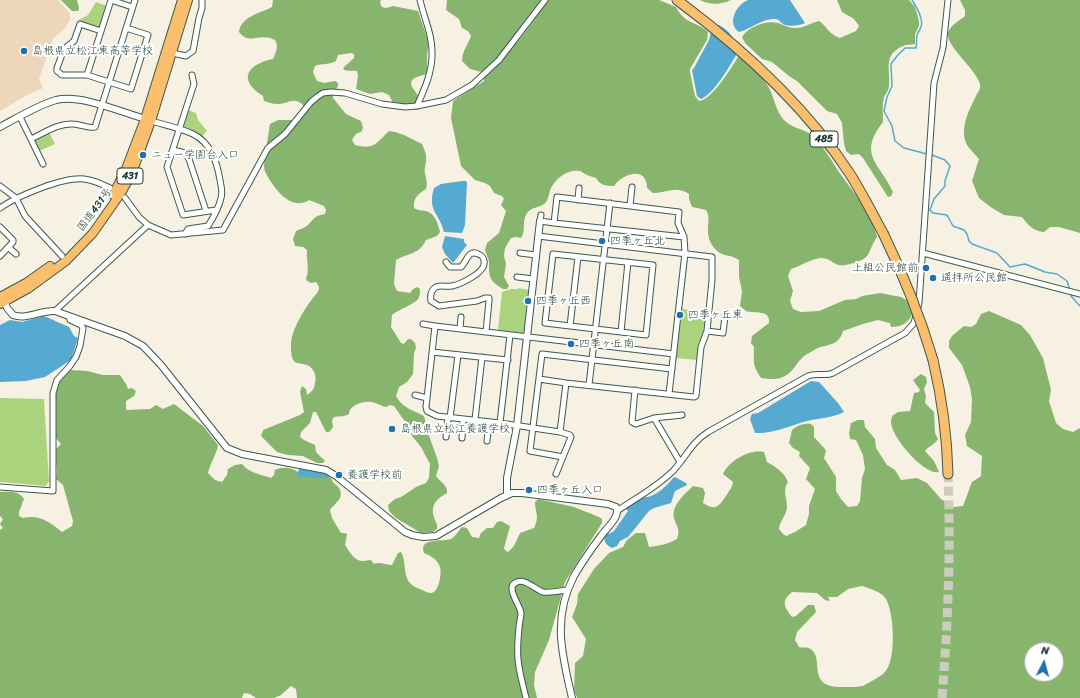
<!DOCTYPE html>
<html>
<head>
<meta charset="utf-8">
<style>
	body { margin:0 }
	#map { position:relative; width:1080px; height:698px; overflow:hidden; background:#f6f1e2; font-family:Sriracha,sans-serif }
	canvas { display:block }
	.north { position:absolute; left:1024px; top:642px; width:40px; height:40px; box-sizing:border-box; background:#fff; border:1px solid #a5b1ae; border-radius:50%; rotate:6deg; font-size:11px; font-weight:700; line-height:16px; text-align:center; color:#1f3d34 }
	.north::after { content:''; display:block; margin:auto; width:14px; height:18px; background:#1f6fb2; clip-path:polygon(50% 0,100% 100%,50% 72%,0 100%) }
</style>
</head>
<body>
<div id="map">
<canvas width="1080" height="698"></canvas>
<div class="north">N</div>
</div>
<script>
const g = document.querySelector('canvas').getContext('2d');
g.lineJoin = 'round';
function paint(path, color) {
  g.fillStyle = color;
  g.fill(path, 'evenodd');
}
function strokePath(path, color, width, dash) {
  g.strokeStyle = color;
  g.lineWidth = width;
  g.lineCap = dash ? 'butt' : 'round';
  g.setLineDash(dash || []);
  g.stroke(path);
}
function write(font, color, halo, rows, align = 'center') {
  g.font = font + ' Sriracha,"Klee One",sans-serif';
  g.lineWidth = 4;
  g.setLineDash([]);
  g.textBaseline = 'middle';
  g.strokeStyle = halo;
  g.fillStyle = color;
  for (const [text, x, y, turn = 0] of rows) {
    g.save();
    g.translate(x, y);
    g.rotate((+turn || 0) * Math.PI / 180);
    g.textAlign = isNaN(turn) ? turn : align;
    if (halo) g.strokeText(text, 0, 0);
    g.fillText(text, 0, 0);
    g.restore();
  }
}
const built = new Path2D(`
	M0,0H58L70,13V20L64,29L53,39L39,79L43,88L29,94L0,111Z`);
const green = new Path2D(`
	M96,2L107,6L100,27L98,28L79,21V20L88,15Z
	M188,110L196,113L198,120L207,131L201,137L183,127Z
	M49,132L55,144L39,151L34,141V139Z
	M518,288L529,290L524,332L521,333L498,330L502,292L511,289H517Z
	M682,309L707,312L704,335L699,345L697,360L676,358Z
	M0,398L44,399L49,481L46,486L0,482Z`);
const forest = new Path2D(`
	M61,0H77L79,8L78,11H72Z
	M273,0H381L380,3L382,7L386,8L393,6L418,11L429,43L427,55V74C421,76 408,77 412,87C414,90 417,93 418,96L416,104L395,107L389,95L382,92L370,94L356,89L358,76L357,71C352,70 348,72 343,69L344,67L354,58V54L351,53L338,55L336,61C329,65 323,63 315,66L313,72L317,81L324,83L335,81L338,83V86L333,94V98L346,114L361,121L363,127L362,131L356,134L352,140L355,145C375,150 376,143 389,131L395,132L404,135L422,144C424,149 427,154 426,160C426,165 424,168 425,173C426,180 428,181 426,189C418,194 413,198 414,208C419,211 421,210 426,211C435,213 438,224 440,232L437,236L426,240C419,255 408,253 396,260L394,284L397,291L410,293L413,289L417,287L420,289C420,292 420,297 418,299C416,303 398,310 392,315L391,327L401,343L404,344L408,339H411L415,343L416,348L414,353L413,374L407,382L399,387L396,396C402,408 413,410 424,416L428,433L437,458L439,466L436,476C440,482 448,485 447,493C438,498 430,504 434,517C435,522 438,523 437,529L433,532L421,533L396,518L389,511L388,505L395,499L401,497L416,487L426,483L429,478L430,464L421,447L412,436L408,426L394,406L390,405L386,407C380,406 376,402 371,402C364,401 354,404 350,410C348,414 351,413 347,415C343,417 338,416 334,417L332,420L333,427C331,430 330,433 326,432L316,412H313L310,423L301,432L300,437L304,440L315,445L316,452L325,461L323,463H317L303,456L288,455L277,452L261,436L263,430L300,415L304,412L300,392L302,386L306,389L307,395C313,391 314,389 315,383C317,376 314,368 307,365C302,363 297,365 293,360C291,356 291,349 291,345C291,331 304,309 313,298C315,295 319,292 319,288C319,287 317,282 316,282L311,283L307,281L306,278C310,271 306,259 307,250L303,247L295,246L293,239L296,231C300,229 305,228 308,225C315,218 314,216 325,214L326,210L324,206L309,200C292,211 276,191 268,177C266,174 264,170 264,166C264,160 266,156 269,151L267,143L270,124L278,120H299L306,109C296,94 289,104 277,104C272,104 269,102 264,101L263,96C237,80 247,64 273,59C276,52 279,47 275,40C259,32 250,46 239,32C241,16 261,13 272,7Z
	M447,0H542C524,24 507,54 482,72L470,69L462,61C462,51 468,45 471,36L468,31L462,28L459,19L446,10Z
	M548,0H659L676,7C685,25 697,21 708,32L707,40L690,69V72L695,96L699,101C712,100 731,68 738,57L743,59C750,67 762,76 768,86C774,96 775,109 783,119C791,129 805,128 814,137C824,147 831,160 839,172C853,192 872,213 877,237C866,254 873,258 850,264C846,265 842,266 838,265C831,262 829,258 821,258C810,259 801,266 791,269L788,276L793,291L790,301L793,309L801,312L819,311L845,300L856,299L862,296L880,293L901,297L908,301L911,306L913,313C908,323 902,327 891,327L890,323L878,320L863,324L843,331C838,348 826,343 814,350C810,353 806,354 803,357C796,363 793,373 783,377C776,380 769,379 761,378C752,364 754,363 754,347L751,343L752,336L769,323C771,309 754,314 746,311C745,310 741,307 740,306L742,291L739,277V260C731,254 723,257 716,250C701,234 713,220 706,210L692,207L689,199V194C677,185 666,193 653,193L647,188C647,166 623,173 614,186C605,186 600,185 596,178C593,177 589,176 587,175C584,174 582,171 579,171C568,169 556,178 551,188C549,192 549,198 546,202C540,209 530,206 526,215C522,222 526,231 521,238L516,237L511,238L505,248L504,256L506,264L504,277L509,286L507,289H503C489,280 489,278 489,262C489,259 486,254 485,250L487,243L499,233L506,211L501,205L504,199L502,196L494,193L490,186L485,183L475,180L461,166L451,118L453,101L484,81V77C509,54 530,28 548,0Z
	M700,0H731C720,5 710,5 700,0Z
	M837,0H909L915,7L919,21V26L915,34V44C911,45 907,44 903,46C882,55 891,70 889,86C889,90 886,93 884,97C882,106 883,113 883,122C857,155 880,163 893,192L891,196L888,197L863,158L859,154L851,155L846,151L844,143L842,123L837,114L827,111L797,81L789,76L772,62L762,59L745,43L742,37C748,27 766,20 778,23C784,25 789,28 795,28C805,28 810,23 819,21C827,26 828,34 840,38L856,31L859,26L854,19L842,12Z
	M960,0H1080V233L1059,227H1050L1044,232C1033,231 1028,225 1022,217L1004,215L992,208L979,198L972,181L979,159C975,154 970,150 967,145C959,128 969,111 976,96C978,92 981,89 980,84C976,70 949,48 948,36C947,27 959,21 965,16V10Z
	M989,311L1021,325L1030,335L1043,358L1051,390L1049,401L1056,423L1063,429L1073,432L1080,428V698H577L574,690L575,663L583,656L586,639L572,617L577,604L578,594L594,569L609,553L623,547L627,540L636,533H645L649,547C659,546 668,544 677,539C681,527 676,527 674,518C671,505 685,494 693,486L703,488L705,493L703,503C716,511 718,507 726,496C729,491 732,488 733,482L723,474C729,461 749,449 764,452L767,462C776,467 784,472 788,482C782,491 787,498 787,507C787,515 780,520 779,529L783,534L786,536L795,532L806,525L809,514V506L815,489L806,479L810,468L799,456L800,452L793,448L789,443L792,430C798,425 803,423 811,424L814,427V437L825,449L826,451L824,458L836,477V491L841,499L848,507L857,506L860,501L862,478L865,469L863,455L856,440L850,439L849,433L851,423L858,420H864L865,427L875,439L876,448L887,465L895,470L901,480L917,478L927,483L941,499L954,507L963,506L972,482L981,476L982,456L967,446L965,435L971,422L972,399L970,387L962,365L949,348V341L952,336L964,326L971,327L976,324L981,314ZM862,586C870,589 881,591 886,599C894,613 897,661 884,673C883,675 865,685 863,686C858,687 850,687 845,687C803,689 827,657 809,648C806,647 802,648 799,647L795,640L797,632L816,612L814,605H808L796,616L792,617C784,606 781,601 792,592L817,593L825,600L830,601L828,597H837L848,589ZM1032,650H1056V674H1032Z
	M70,370L87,371L103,375H120L126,384L128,389L132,388L136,391L134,396L126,401V410L150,409L156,405L163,409L174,404L203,426L218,445C217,453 210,464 208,473L215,480L222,482L227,475L228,469L235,465L242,464C249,473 260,474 271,478L274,475L275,470C283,466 294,467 300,474L325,476L331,478C333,484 336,484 339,488C345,498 335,503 330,510L332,518L341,533H344L347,534L345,545C349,551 355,562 363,561C366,561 368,560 371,560L374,564C379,561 386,565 392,565L398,553L401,552C407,562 402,575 411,584C414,587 418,588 422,590C425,591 428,593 431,593C439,593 442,572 440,567C437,559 431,556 424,553C418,537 443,542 451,539C455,537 459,530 462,527L467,528L472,537L479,538L481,533L487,528H493L497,522L501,521L510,526L504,548L505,550L508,552L514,546L520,533L534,528C540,515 535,513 535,502L538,499L574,507L599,517L602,519V523L565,582L549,640L535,672L534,685L537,698H297L296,689L291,686L281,695L274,698H256L250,694L244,693L242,698H0V530L3,528L0,524L3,519L0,516V492C10,492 18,490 24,499L19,512V516L23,518C39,514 50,522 62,532L72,526L73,521L63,485L56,479C59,468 54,460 56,449L61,444L54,436L55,392L58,382Z
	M921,374L926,377L927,382L924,389L926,396L925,403L934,412L935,433L938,439C934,445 929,446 925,451L934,461L939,472C925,476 891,437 891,422C891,420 892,418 892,416L898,412L910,411L914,393L919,392L920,390L913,380Z`);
const water = new Path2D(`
	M748,0H790L805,23C799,26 788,27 783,24C780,22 779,19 775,19C762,18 751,29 739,32C726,23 737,4 748,0Z
	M715,25H719C729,30 737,41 738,52C730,65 715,93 701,99L697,96L692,70L694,68L709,40L712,28Z
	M462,181H466L467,183L465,225L462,233L444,232C439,212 427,211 434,188L441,184Z
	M445,236L464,239V242L467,245L453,263L445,254L442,247Z
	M44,316L69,327L74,336L78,338L71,360L45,377L26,381L0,382V325L10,320L22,322Z
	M811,381L819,382L838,403L844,412C832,418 819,418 807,421C789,426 773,434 755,433L750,419L752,414L758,413Z
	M300,467L326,473L330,477C318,480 309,475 298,477L297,474Z
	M675,477L686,483L687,485L675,491L671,503L654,508L649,511L628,537L620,541L617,546L612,548C604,544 602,538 607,532L609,534L614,531L628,511L626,509L643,497C653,499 667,486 673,478Z`);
const stream = new Path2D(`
	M912,0C916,6 924,19 921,27C920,30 918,32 917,35C916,39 917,44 916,48H905L897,56L891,64L892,86L887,97L884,111L892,126L895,141L904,148L927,154
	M932,155L945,160L950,166L945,181V186L934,199L930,210L933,213L947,215L953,226L964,230L967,234L969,241L972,244L997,253L1010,267L1025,264L1045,272L1057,274L1067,281L1070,290
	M1071,294V296L1080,306`);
const motorwayTunnel = new Path2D(`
	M942,698C948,623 951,549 948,474`);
const minor = new Path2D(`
	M101,31L80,24L74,41L64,49L57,68V71L62,75H87L131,89L148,35L126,28
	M172,53L186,56L193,51L199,18L202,8V0
	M87,75L111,0L132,7
	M192,75L194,84L167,167L183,215L216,210
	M417,106C424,90 432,73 432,55C433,36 424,18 420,0
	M20,117L43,164
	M151,121C165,125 180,128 193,134C211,143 217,162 220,180C221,186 223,192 221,198C219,208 213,218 208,226L188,229L185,234
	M31,139C44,133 58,123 73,124C80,124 88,129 95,127L135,0
	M173,150L185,153L189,159L206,211
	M0,186L16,198L25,216L62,256
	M125,198L139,217L148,225L171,235L223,230L268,148L285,134L311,102L317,97L323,93L331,92L345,93L382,104L405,107L417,106L446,100L472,85L499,60L545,0
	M578,200L579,188
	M630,206L632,187
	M0,208C17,196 63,177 84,179C94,180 102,184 110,188
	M541,215L540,221L554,223L557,197L679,212L678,223L684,237L685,253L669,394
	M554,223L684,237
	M0,227L13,240V242L0,256
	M538,236L712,257V280L707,331L701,347L696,396L694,397L566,383L560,432L500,423L437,416L427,411L426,407L435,326L674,354
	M8,247L16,254
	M520,253L536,255
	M923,253L1080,294
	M553,254L653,265L646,335L545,323Z
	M446,262L450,267H461C467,262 468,249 478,254C481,255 484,258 484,261C487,272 461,284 452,286C447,287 441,285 436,287C431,290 430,295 431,301L439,306L477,301L485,298H489V301L486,332
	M517,277L533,279
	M55,311L148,225
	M423,324L435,326
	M570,326L578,257
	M460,329L461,317
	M707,331L723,333L725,316
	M621,332L628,262
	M432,352L508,360
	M539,379L566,383
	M589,385L610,203
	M635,390L632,422L636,424L654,418L680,462
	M415,395L427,398
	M450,418L458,355
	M654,418L682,415
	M475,420L482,357
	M500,423L510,335
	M446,437L448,418
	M462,438L463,419
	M487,441L489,422
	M563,457L530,451L542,354L672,369
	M556,474L571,437L570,435L560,432
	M0,487L53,491V393L57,380L69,367L76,357L80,346L83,328L81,325L70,320L69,316
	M617,511C636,498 657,487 673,471C686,457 692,442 708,432L808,376C817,372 825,377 833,373L905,333L914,323L919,303L934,83L943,48L948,0
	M526,698C523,685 519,672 518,659C517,649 518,638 519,628C519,623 521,618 521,613C520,605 506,588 515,583C525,577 534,589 543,592C550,593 560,591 567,590`);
const tertiary = new Path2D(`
	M0,127C17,118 38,105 56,100C83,94 122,113 149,120
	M3,297L7,308L13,315C27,320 41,310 55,311L125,336L143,346L161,365L227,448L242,454L326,470L336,476L405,532L412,535L423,537L436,536L501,498L512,493H522L608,504L616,507C618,511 617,513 616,516C613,523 606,529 601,536C592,548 582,562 574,576C552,618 562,655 572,698
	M507,495V478L517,426L540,221`);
const trunk = new Path2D(`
	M113,195L126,169L145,119L182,0
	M0,297L26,283L50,266
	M0,304L29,288L66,261L93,233L121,193L132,173L151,121L188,0`);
const motorway = new Path2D(`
	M677,0C743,49 805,105 850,174C862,193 872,213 883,233
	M933,360C942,398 947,434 948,474`);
const motorwayBridge = new Path2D(`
	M883,233C903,274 920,316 933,360`);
const markers = [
	[24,51,4,"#1f6fb2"],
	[143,155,4,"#1f6fb2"],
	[602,241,4,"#1f6fb2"],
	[926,268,4,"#1f6fb2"],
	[933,278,4,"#1f6fb2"],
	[528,301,4,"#1f6fb2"],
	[680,315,4,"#1f6fb2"],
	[571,344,4,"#1f6fb2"],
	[392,429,4,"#1f6fb2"],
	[339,475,4,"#1f6fb2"],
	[529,490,4,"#1f6fb2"]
];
const shields = [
	[824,139,28],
	[130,176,26]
];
const shieldNames = [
	["485",824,139],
	["431",130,176]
];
const poiNames = [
	["島根県立松江東高等学校",32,51],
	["ニュー学園台入口",151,155],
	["四季ヶ丘北",610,241],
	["上組公民館前",918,268,"right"],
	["遥拝所公民館",941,278],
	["四季ヶ丘西",536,301],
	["四季ヶ丘東",688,315],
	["四季ヶ丘南",579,344],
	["島根県立松江養護学校",400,429],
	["養護学校前",347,475],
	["四季ヶ丘入口",537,490]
];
const streetNames = [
	["国道431号",95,210,-54]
];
paint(built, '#eed6bb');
paint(green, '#abd37e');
paint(forest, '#88b56d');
paint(water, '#56a9d1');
strokePath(stream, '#56a9d1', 1.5);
strokePath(motorwayTunnel, '#cbcdbf', 9, [9, 4.5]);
strokePath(minor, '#3f584e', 7);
strokePath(tertiary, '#3f584e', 8);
strokePath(trunk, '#3f584e', 10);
strokePath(motorway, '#3f584e', 11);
strokePath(minor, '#fff', 5);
strokePath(tertiary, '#fff', 6);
strokePath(trunk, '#f9bf6c', 8);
strokePath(motorway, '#f9bf6c', 9);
strokePath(motorwayBridge, '#3f584e', 11, []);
strokePath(motorwayBridge, '#f9bf6c', 9);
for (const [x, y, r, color] of markers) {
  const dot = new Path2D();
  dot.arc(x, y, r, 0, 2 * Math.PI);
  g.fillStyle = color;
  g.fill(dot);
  strokePath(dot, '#fff', 1.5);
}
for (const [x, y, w] of shields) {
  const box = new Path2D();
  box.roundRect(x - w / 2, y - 8, w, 16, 3);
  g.fillStyle = '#fff';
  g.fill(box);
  strokePath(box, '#1f3d34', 1);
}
write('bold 10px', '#1f3d34', null, shieldNames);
write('11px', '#1f3d34', '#fff', poiNames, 'left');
write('11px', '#1f3d34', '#fff', streetNames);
</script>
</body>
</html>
